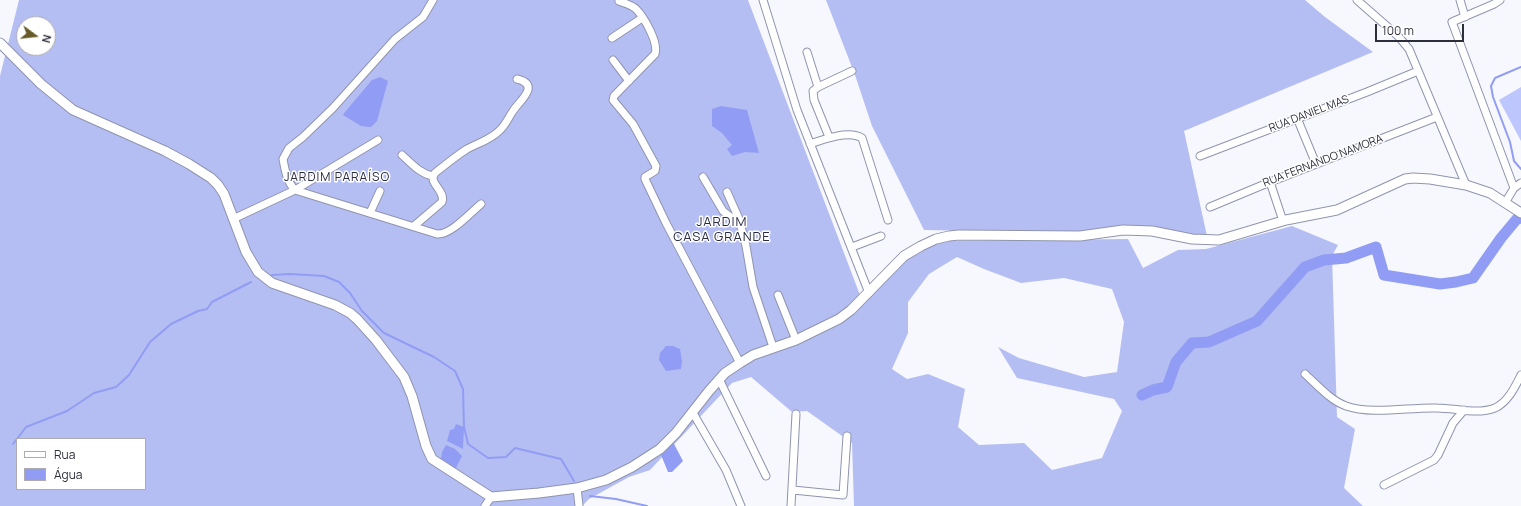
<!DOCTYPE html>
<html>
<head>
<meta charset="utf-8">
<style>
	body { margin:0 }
	#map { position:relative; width:1521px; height:506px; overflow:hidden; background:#f7f8fe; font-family:Manrope,sans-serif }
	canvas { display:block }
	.legend { position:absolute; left:16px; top:438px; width:130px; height:52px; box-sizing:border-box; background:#fff; border:1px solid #ababb0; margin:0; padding:5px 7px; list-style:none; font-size:12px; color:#2c2e39 }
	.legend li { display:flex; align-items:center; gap:8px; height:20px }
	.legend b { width:20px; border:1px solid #ababb0 }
	.north { position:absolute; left:16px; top:16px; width:40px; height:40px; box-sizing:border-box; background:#fff; border:1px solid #ababb0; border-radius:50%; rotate:105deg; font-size:11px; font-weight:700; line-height:16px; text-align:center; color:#2c2e39 }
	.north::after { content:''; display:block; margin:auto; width:14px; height:18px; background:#675c28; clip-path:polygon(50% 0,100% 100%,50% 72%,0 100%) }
	.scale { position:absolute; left:1375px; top:24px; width:89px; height:18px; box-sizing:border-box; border:2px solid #2c2e39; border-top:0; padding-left:5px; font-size:12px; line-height:14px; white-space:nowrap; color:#2c2e39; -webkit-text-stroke:3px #fff; paint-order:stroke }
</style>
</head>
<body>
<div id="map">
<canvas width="1521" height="506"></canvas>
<ul class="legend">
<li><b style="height:5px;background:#fff"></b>Rua</li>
<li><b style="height:11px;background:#919df4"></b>Água</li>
</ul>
<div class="north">N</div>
<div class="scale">100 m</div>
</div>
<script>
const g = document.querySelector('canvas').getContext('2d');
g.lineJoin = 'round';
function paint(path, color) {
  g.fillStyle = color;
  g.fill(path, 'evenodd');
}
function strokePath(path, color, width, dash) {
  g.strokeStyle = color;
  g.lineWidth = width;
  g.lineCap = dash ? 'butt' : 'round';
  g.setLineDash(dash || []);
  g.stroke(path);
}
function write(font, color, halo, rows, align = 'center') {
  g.font = font + ' Manrope,sans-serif';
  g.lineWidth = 3;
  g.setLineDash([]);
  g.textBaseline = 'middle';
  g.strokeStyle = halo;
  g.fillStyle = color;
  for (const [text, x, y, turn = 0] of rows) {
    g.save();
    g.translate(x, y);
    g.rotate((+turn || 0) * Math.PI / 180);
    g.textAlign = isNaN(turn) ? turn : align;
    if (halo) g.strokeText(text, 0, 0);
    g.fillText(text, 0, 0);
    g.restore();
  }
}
const green = new Path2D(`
	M1521,87V141L1499,100Z`);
const forest = new Path2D(`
	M19,0H748L863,303L914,252L939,241L1128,239L1143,268L1178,250L1206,249L1292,226L1338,245L1332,256L1337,417L1355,429L1344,488L1363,506H854L852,443L807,411L792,412L751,377L732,383L650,470L629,477L589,499L582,506H0V76ZM24,24H48V48H24ZM957,257L984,269L1021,283L1064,278L1112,289L1124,322L1117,372L1084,377L1019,358L998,347L1017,378L1114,399L1122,411L1102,458L1052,470L1024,443L979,445L958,427L965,389L928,374L907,379L892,369L908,333V302L929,274ZM17,439H145V489H17Z
	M826,0H1305L1325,17L1373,52L1184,131L1207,236L1102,233L924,230L872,126L855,75Z`);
const water = new Path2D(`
	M380,77L388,81L377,121L371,127L361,126L343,115L345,112L372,80Z
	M721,106L747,110L759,153L745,152L732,156L727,149L732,145L722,133L712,126V109Z
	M666,346H673L680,349L682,361L681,369L666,371L659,360L660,353Z
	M456,424L464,427L463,449L447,441L450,430L454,429Z
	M673,442L683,461L672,472H668L661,455Z
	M446,445L455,449L462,456L456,468L448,465L441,459L442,452Z`);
const stream = new Path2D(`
	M1521,67L1495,78L1491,86L1493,97L1510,142L1514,161L1521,169
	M1516,219L1521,223
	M272,275L290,274L324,276L339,282L350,293L362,311L384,333L434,357L455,371L463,389L464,427L468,444L488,458L506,457L515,448L561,459L574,481
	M17,439L26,427L67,411L94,393L116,387L129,375L150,342L171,324L198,311L207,309L212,302L251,282
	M13,444L17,439
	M590,496L616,499L647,506`);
const river = new Path2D(`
	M1142,395L1153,390L1167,387L1176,362L1192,343L1209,342L1257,321L1305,267L1324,260L1346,258L1376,247L1384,275L1440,284L1456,282L1473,278L1501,238L1521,214`);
const minor = new Path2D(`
	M433,0L423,17L395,39L333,108L303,137L289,148L283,159C285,170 287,182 295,190L437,234C451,235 470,213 481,204
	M763,0L797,110L869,293
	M1357,0L1398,36L1409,49L1466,185
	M1460,0L1465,17
	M1500,0L1494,4L1452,22L1514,188L1505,203
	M619,1C624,3 632,5 636,9C644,17 659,43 655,54L614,96L613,100L633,124L656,166L655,171L645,177V179L666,223L740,363
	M612,38L642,18
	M807,52L818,87L852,71
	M613,60L629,81
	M818,87L813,91L814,100L829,137
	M1297,118L1316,164
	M810,144C824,139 849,130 862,138L888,220
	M402,155C411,163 420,174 433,176
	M1200,156L1367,92L1418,71
	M703,177L723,211L740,224
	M1270,182L1283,221
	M1514,188L1521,183
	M727,192L739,219L746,246L753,287L773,347
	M1210,207L1270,182L1437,117
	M370,213L380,191
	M233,219L295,190L378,140
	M414,226L442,202C446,190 427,183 435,173C445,165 456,156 467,149C478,143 490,140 499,131C506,125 508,118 513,111C518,102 542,85 517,79
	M852,247L881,236
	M778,295L796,340
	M1305,374C1317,385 1330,400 1346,406C1372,415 1410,407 1437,408C1456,408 1477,415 1495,408C1508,402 1515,387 1521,375
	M719,379L766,476
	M693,413L726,470L741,506
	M1384,485L1434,460L1438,455L1453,423L1464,410
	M577,488L579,506
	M793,490L843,495L847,436
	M485,506L491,497
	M791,506L796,414`);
const major = new Path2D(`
	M0,43L41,84L73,110L165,151L189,164L211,178L218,185L224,194L246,252L258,272L272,283L335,305L350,313L357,319L376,340L404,377L412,396L426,446L432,459L491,497L539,493L577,488L606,480L632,467L660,449L676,433L709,391L725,373L740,363L753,355L796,340L839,319L851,310L904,256L921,246L936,239L949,236L959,235L1080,236L1123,230L1152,231L1192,239L1219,240L1286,220L1337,210L1405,179L1413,178L1430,179L1466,185L1490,193L1521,213`);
const streetNames = [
	["RUA DANIEL MAS",1309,114,-21],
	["RUA FERNANDO NAMORA",1323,161,-21]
];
const neighbourhoodNames = [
	["JARDIM PARAÍSO",337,178]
];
const quarterNames = [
	["JARDIM",722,222],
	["CASA GRANDE",722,237]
];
paint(green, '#bdc6fd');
paint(forest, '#b5bef3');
paint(water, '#919df4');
strokePath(stream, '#919df4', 2);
strokePath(river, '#919df4', 11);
strokePath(minor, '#8f94ae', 9);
strokePath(major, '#8f94ae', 11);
strokePath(minor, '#fff', 7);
strokePath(major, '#fff', 9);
write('11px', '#2c2e39', '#fff', streetNames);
g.letterSpacing = '1px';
write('12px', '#272a40', '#fff', neighbourhoodNames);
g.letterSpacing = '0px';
g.letterSpacing = '1px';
write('13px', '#272a40', '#fff', quarterNames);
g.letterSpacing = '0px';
</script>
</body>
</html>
